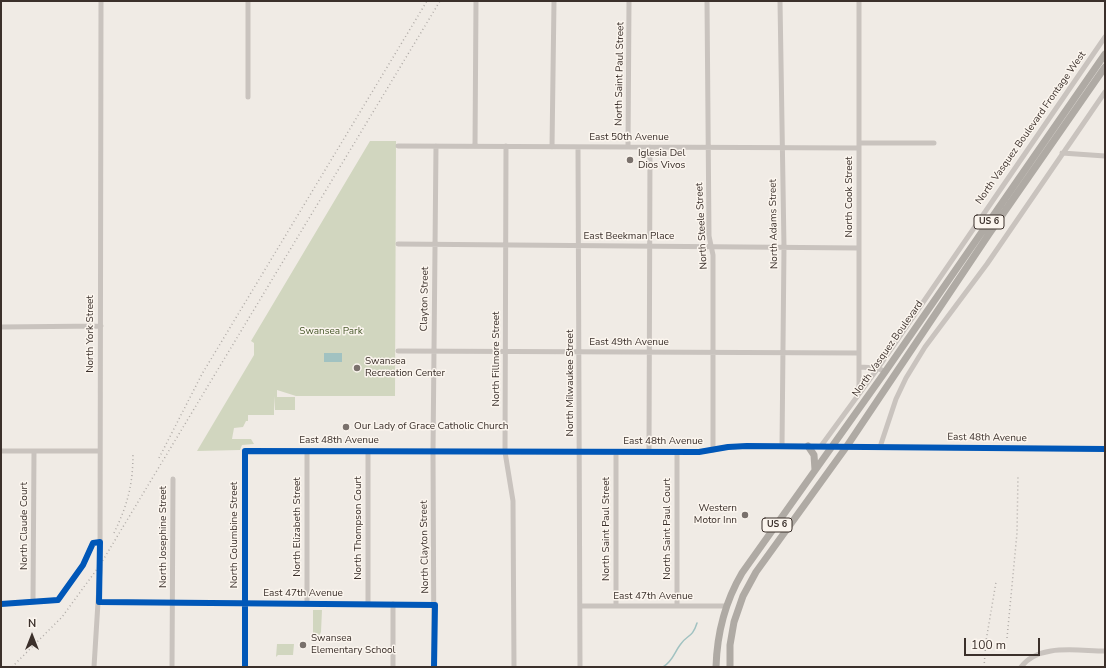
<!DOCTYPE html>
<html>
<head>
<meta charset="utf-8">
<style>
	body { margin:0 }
	#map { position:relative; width:1106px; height:668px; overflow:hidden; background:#f0ebe5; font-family:"Nunito Sans",sans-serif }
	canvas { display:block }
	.frame { position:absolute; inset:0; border:2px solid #3b302b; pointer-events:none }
	.north { position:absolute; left:12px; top:616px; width:40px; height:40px; -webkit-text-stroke:3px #fbf5ee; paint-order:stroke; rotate:0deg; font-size:11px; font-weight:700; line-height:16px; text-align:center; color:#3b302b }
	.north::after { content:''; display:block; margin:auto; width:14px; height:18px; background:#3b302b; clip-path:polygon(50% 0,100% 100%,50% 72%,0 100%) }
	.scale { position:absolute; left:964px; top:638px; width:76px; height:18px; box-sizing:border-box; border:2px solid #3b302b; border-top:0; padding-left:5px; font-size:12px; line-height:14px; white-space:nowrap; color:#3b302b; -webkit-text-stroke:3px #fbf5ee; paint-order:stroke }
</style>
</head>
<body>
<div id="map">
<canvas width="1106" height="668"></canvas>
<div class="frame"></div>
<div class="north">N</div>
<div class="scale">100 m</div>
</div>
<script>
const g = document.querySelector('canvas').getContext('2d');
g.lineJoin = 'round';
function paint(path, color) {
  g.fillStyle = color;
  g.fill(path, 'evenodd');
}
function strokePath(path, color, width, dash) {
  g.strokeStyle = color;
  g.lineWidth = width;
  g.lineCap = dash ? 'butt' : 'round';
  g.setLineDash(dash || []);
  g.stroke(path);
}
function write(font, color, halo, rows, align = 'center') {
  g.font = font + ' "Nunito Sans",sans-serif';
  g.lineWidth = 3;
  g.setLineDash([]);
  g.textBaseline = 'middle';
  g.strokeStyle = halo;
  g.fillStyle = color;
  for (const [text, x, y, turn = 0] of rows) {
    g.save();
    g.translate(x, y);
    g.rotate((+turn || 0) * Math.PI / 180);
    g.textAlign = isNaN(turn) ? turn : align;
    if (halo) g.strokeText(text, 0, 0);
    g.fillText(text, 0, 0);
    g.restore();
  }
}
const green = new Path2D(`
	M370,141H396L395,396H296L277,390V397H295V410H275L274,396V415H248V421H246L243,427L234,428L232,439H251L254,444L242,445L240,450L197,451L254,355V343L251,341Z
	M313,610H322L321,632L319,636H313Z
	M277,644H294L293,655H278L276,657Z`);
const water = new Path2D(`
	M324,353H342V362H324Z`);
const stream = new Path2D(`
	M663,667C673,661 674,653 680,645C687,634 692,639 697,623`);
const minor = new Path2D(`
	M248,1V97
	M707,1L709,236L713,255V450
	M780,1L784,247L782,446
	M859,143H934
	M398,146L859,148
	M475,146L476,1
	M506,146L505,452L513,501L514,667
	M552,147L554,1
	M578,147L580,667
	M628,147L629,1
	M1062,153L1105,156
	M398,244L859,248
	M1,327L101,326
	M398,351L859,353
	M859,367L878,368L885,372
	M859,392V1
	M821,446L878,368L1105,37
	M880,447L896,399L906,378L925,347L987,264L1105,92
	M1,451H100
	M307,451V604
	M368,451V604
	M649,452L650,147
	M677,452V606
	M33,601L34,451
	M99,602L435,605
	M1,604L58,600L83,565L93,543L100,542
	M580,606H726
	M616,606V452
	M94,667L100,570L101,1
	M172,667L173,479
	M245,667V451L699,452L728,447L747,446L1105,449
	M393,667V604
	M434,667L433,452L436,146
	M1021,667C1039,643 1078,651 1105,651`);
const highway = new Path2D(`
	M808,446L814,455L815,470
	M716,667C717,633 725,602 742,573L885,372L1105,54
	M730,667V645L734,622L743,596L756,572L847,446L989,234L1105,67`);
const rail = new Path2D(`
	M159,458L202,374L427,1
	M114,533C128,504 133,484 133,453
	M1007,638L1017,533L1018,475
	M12,667L62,617L100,565L440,1
	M984,667L986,641L996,582`);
const cycleway = new Path2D(`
	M1,604L58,600L83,565L93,543L100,542L99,602L435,605L434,667
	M245,667V451L699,452L728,447L747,446L1105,449`);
const markers = [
	[630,160,4,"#7a716c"],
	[357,368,4,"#7a716c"],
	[346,427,4,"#7a716c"],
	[745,515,4,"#7a716c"],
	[303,645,4,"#7a716c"]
];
const shields = [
	[989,222,30],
	[777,525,30]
];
const shieldNames = [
	["US 6",989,222],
	["US 6",777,525]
];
const streetNames = [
	["North Saint Paul Street",620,74,-89],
	["North Vasquez Boulevard Frontage West",1031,128,-55],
	["East 50th Avenue",629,138],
	["North Cook Street",850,197,-90],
	["North Adams Street",774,224,-91],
	["North Steele Street",702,226,-93],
	["East Beekman Place",629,237],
	["Clayton Street",425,299,-89],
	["North York Street",91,334,-90],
	["East 49th Avenue",629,343],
	["North Vasquez Boulevard",888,349,-55],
	["North Fillmore Street",497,359,-90],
	["North Milwaukee Street",571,383,-90],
	["East 48th Avenue",987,438,1],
	["East 48th Avenue",339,441],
	["East 48th Avenue",663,442],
	["North Claude Court",25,526,-90],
	["North Elizabeth Street",298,527,-90],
	["North Thompson Court",359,528,-90],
	["North Saint Paul Street",607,529,-90],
	["North Saint Paul Court",668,529,-90],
	["North Columbine Street",235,535,-90],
	["North Josephine Street",164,537,-90],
	["North Clayton Street",425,547,-91],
	["East 47th Avenue",303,594],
	["East 47th Avenue",653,597]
];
const poiNames = [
	["Iglesia Del",638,154],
	["Dios Vivos",638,166],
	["Swansea",365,362],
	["Recreation Center",365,374],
	["Our Lady of Grace Catholic Church",354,427],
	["Western",737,509,"right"],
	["Motor Inn",737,521,"right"],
	["Swansea",311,639],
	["Elementary School",311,651]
];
const parkNames = [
	["Swansea Park",331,332]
];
paint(green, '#d1d6bf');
paint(water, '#a1c2c1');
strokePath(stream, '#a1c2c1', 1.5);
strokePath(minor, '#c9c3be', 5);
strokePath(highway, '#afaaa4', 7);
strokePath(rail, '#b1aca8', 1.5, [1, 3]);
strokePath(cycleway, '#0057b8', 6);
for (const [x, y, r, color] of markers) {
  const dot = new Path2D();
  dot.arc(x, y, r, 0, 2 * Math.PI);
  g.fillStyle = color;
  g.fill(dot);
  strokePath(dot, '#fbf5ee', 1.5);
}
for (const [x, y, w] of shields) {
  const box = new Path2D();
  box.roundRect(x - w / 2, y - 7, w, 14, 3);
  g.fillStyle = '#fbf5ee';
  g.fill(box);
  strokePath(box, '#3b302b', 1);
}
write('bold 9px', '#3b302b', null, shieldNames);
write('10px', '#3b302b', '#fbf5ee', streetNames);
write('10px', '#3b302b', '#fbf5ee', poiNames, 'left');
write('10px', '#4a5a2e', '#fbf5ee', parkNames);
</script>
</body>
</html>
